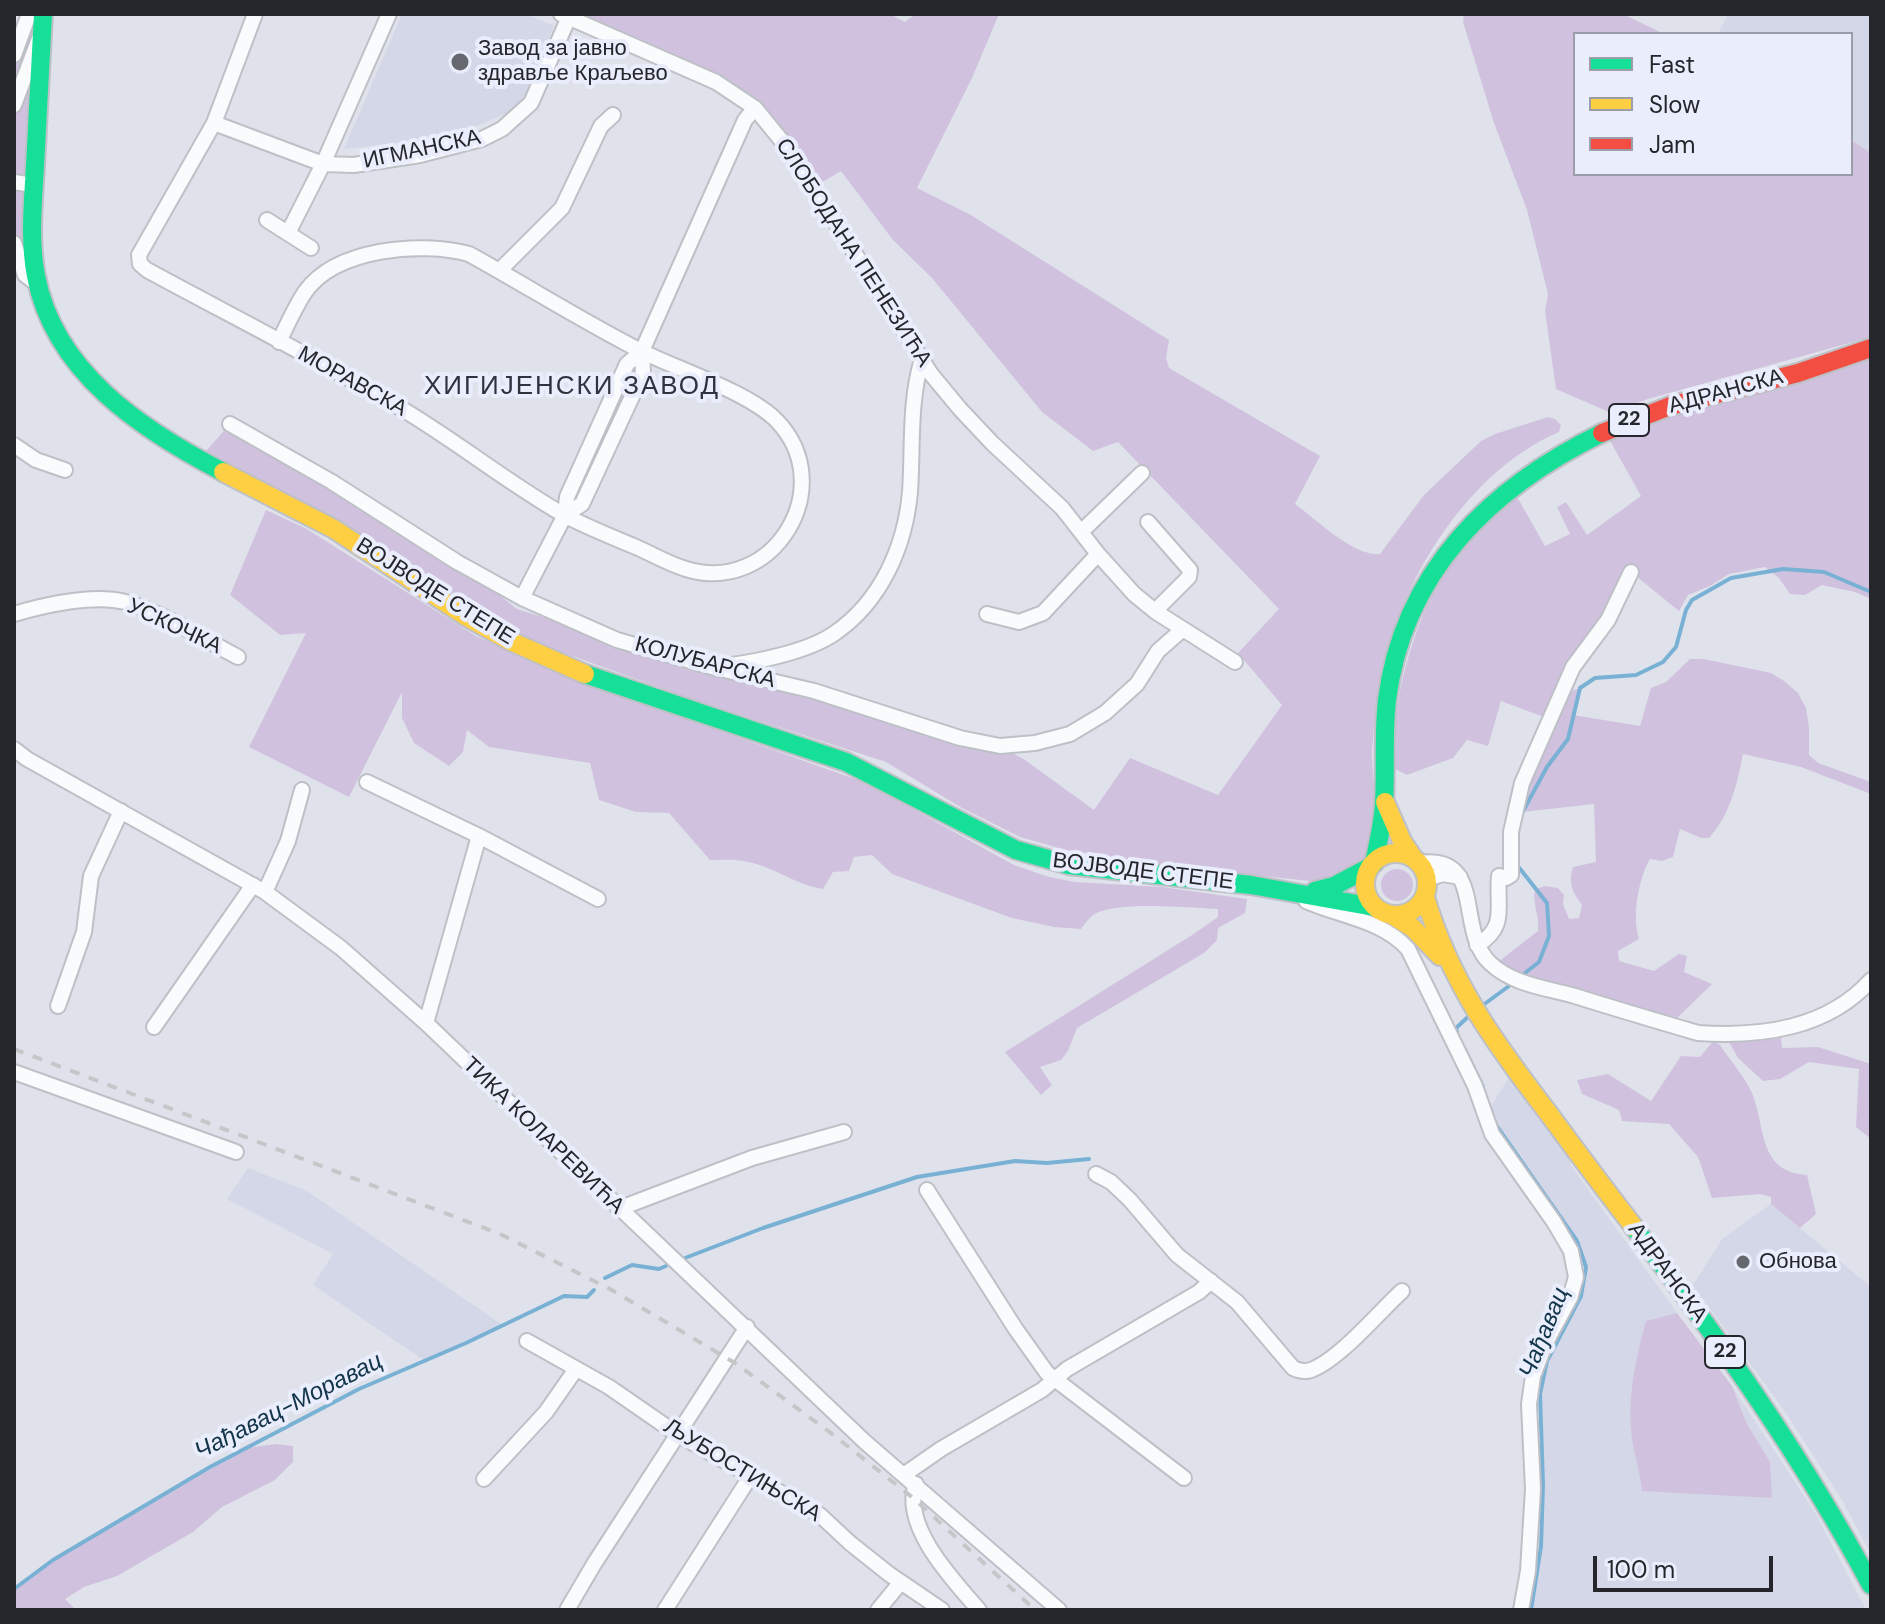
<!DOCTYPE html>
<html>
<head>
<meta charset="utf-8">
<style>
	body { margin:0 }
	#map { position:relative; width:1885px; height:1624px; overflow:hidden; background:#e0e2eb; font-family:"DM Sans",sans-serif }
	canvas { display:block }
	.frame { position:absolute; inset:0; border:16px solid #25262c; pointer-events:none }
	.legend { position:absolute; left:1573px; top:32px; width:280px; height:144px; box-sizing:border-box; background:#e9edfc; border:2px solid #9b9da9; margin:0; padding:10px 14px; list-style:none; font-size:24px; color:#25262c }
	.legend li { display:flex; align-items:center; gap:16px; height:40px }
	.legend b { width:40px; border:2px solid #9b9da9 }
	.scale { position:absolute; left:1593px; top:1556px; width:180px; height:36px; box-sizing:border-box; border:4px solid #25262c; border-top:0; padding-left:10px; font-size:24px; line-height:28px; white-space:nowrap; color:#25262c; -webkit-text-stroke:6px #e9edfc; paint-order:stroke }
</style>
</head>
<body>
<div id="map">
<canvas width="1885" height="1624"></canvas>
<div class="frame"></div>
<ul class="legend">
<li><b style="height:10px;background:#16e098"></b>Fast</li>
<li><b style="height:10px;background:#ffcf43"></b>Slow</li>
<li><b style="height:10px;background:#f24e42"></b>Jam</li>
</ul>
<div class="scale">100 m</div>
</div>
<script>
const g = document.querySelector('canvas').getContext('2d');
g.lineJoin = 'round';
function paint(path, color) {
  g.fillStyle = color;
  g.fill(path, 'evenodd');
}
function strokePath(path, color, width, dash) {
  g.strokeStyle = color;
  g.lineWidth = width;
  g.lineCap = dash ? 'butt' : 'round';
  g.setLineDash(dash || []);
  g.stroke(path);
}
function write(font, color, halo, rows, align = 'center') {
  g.font = font + ' "DM Sans",sans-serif';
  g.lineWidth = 8;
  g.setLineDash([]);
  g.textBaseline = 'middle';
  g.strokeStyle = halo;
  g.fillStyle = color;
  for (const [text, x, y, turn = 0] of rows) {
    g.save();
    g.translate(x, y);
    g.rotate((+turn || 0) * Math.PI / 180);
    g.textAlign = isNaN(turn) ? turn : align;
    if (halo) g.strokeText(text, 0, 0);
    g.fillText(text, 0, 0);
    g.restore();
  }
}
const built = new Path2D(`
	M402,14H526L554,26L524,97L512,111L472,128L429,139L344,149Z
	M1728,14H1871V153L1851,140V34H1718Z
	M1515,1068L1565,1148L1572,1167L1677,1313L1646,1321L1639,1463L1642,1490L1770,1462L1747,1424L1732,1386L1816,1514L1866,1610H1531L1541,1546L1543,1485L1540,1394L1547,1361L1581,1296L1586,1267L1577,1241L1499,1131L1493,1118L1489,1109Z
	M248,1168L307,1191L504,1326L425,1361L313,1285L333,1254L227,1199Z
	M1771,1204L1871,1287V1554L1842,1500L1788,1416L1693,1285L1722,1239Z`);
const green = new Path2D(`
	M29,14H43L34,268L14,243V55Z
	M549,14H890L905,22L915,14H999L972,78L917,188L969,214L1169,340L1166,358L1169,368L1320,456L1295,504C1316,519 1354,557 1380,554L1424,495L1481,441L1495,434L1548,417L1555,419L1561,425L1559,432C1458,475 1386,604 1376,710C1374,724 1373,738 1372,752C1372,776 1377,801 1376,825C1375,837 1372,849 1369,861L1328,883L1179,867L1066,850L1020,837L962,808L886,762L683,696L539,644L483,613L337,520L206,451L229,425L457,562L517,609L617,640L1000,746L1025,760L1094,810L1130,758L1218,795L1282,705L1238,653L1279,609L1118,442L1093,451L1042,412L932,278L893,240L841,171L810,189L764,124L715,87Z
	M1464,14H1623L1664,34H1575V174H1851V140L1871,153V337L1648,399L1611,413L1556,389L1545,311L1548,294L1527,210L1494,123L1463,22Z
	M1871,360V599L1855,592L1822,585L1805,595L1790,594L1779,578L1765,567L1729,574L1710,586L1688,595L1679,611L1631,572L1561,695L1580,688L1573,715L1640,726L1651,688L1666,682L1690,659H1704L1771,673L1784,681L1798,693L1806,708L1809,727V755L1818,763L1871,782V794L1801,767L1743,754C1737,785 1730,815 1709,838H1701L1680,829L1673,857L1662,861L1650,859C1638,880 1632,916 1639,939L1618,951L1619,961L1654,971L1679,954L1687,956L1684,972L1712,984L1670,1025L1493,966L1538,931C1540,917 1532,904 1535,889L1545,886L1558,888L1564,895L1563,904L1569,919L1579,918L1582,905C1572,892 1568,883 1573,867L1596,862L1594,804L1522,812L1515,807L1549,719L1501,701L1488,746L1467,740L1453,758L1407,775L1395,769C1387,720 1412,629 1437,586C1453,556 1480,530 1503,505L1516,495L1545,546L1570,534L1557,507L1566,502L1587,535L1641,496L1604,430L1833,362Z
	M266,510L307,529L476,636L555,672L866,783L1014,865L1049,877L1075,882L1162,887L1247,899L1245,913L1218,928L1217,940L1204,953L1077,1028L1068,1051L1061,1060L1040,1067L1052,1085L1041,1095L1005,1052L1192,935L1218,917V909C1189,908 1117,900 1093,915C1089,918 1084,925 1081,929L1054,927L1012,918L892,874L872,855L854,857L849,871L833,872L823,889C795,885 772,865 743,861C733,859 721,860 710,860L669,813L636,812L599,800L590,763L489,747L467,730L463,752L449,766L414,743L402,718V692L349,797L249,747L306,633L280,635L230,595Z
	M1381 885a16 16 0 1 1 32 0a16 16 0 1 1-32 0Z
	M1781,1038L1782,1048L1818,1047L1871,1064V1139L1856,1127L1859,1069L1809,1062L1780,1079L1763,1081L1738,1058L1729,1042Z
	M1713,1041L1720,1045C1730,1060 1745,1077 1752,1093C1766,1128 1758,1172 1807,1175L1816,1214L1800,1228L1771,1204V1197L1760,1194L1712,1198L1698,1157L1669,1124L1622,1121L1619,1110L1582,1094L1577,1080L1608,1074L1651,1101L1681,1056L1700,1057Z
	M1677,1313L1732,1386L1747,1424L1770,1462L1772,1498L1642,1491C1640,1469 1632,1449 1631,1428C1628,1393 1637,1354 1646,1321Z
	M276,1444L293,1446V1462L275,1480L222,1507L193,1532L117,1576L84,1587L65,1599L76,1610H14V1589L53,1560L247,1448Z`);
const stream = new Path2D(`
	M1522,813L1547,767L1568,739L1580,688L1595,678L1636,675L1663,662L1676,647L1686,610L1692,600L1731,578L1783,569L1824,572L1871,592
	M1517,865L1547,903L1549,936L1539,962L1525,973
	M1479,1008L1509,986
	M1458,1037L1456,1028L1469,1016
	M1464,1048L1483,1087
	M1496,1125L1577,1241L1586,1267L1581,1296L1547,1361L1540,1394L1543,1485L1541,1546L1531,1610
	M685,1258L763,1228L917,1177L1015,1161L1047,1163L1089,1159
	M605,1278L632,1265L659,1269L666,1266
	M14,1589L53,1560L210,1467L359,1389L466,1343L564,1296L587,1297L594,1290`);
const street = new Path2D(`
	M255,14L214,123L139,255L140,264L147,270C230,315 315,358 397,406C454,439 506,482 564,515C587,527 612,537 636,547C652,554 669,564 686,569C773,596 840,487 777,421C750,393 680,370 643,352C584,322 527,286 469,254C422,241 336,248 305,292C295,307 287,325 279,342
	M561,14L716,82L755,108L790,151L931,374L960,409L992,443L1062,508L1098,554L1134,594L1156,612L1235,662
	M14,55L29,14
	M14,105L40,36
	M214,123L323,164L354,165L420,155L482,139L502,129L531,103L569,17
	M14,182L33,185
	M267,220L311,248
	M288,233L323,164L389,14
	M14,243L25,275L37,284
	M499,271L562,208L601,126L613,115
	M230,424L332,482L457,562L522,598L617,640L712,667L814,691L960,738L1000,746L1035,743L1070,734L1105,713L1137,684L1158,651L1183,629
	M14,445L36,460L65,470
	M565,515L582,504L643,373L642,351
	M1148,522L1190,570L1189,577L1155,611
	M1081,532L1142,473
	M522,598L565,515L567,497L627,364L642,351L745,120L755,108
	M14,614C45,605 94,594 125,602C158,610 207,641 238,657
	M987,614L1019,622L1043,613L1098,554
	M724,666C756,662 808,652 835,633C881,601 905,547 910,492C913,448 909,402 922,359
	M14,749L27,759L265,892L341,948L426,1023L864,1441L1059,1610
	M367,782L479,836
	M1418,863C1487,853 1455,930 1490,963C1513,985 1547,988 1575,996C1616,1009 1657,1021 1698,1033C1761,1037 1827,1029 1871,980
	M1427,879L1443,874L1460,877
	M265,892L288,841L302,790
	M1306,901C1340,916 1382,920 1408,949L1475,1086L1492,1134L1554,1222L1571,1251L1576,1277L1570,1298L1545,1344L1533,1376L1529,1404L1533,1489L1528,1571L1521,1610
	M1477,945C1508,927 1496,907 1499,876L1506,878L1511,875V832L1522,783L1573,667L1608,620L1631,572
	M58,1006L84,932L91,876L121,811
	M426,1023L479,836L598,899
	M154,1027L253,885
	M14,1072L236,1152
	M1096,1174L1111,1182L1130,1200L1177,1255L1237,1302L1293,1368C1299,1371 1305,1372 1311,1370C1339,1360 1379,1312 1402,1291
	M927,1190L1015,1328L1047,1373L1184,1478
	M618,1209L752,1158L844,1132
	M527,1341L609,1387L677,1434L820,1515L850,1543L889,1574L942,1610
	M905,1474L941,1449L1042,1390L1067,1369L1199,1292L1211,1281
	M484,1479L546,1412L576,1369
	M916,1484C901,1526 953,1580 979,1610
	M567,1610L594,1564L747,1327
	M665,1610L750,1477
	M878,1610L901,1582`);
const fast = new Path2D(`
	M43,14C40,65 38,116 35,166C33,203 29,240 36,276C54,372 142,430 223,472
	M585,674L846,762L1016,850L1069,865L1251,885L1374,907
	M1374,863C1378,843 1383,823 1384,803C1386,769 1383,734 1387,700C1403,572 1491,487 1602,433
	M1315,891L1334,886L1370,867
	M1634,1227C1721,1342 1803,1458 1871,1585`);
const slow = new Path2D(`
	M223,472L334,529L467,617L508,640L585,674
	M1385,802L1402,841L1414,859
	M1365 884a31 31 0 1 1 62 0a31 31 0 1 1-62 0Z
	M1425,897C1450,982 1496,1045 1549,1114C1577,1152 1605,1190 1634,1227
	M1392,915L1413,928L1440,956`);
const jam = new Path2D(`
	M1602,433L1670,406L1798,373L1871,348`);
const rail = new Path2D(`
	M14,1049L500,1234L610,1289L735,1363L831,1433L912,1497L1035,1610`);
const markers = [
	[460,62,10,"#66686f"],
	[1743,1262,8,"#66686f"]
];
const shields = [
	[1629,420,40],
	[1725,1352,40]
];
const shieldNames = [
	["22",1629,420],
	["22",1725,1352]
];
const poiNames = [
	["Завод за јавно",478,49],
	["здравље Краљево",478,74],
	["Обнова",1759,1262]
];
const streetNames = [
	["ИГМАНСКА",422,150,-12],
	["СЛОБОДАНА ПЕНЕЗИЋА",853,253,57],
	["МОРАВСКА",352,382,29],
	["АДРАНСКА",1726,392,-15],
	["ВОЈВОДЕ СТЕПЕ",435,592,32],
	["УСКОЧКА",174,627,25],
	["КОЛУБАРСКА",705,663,15],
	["ВОЈВОДЕ СТЕПЕ",1143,872,7],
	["ТИКА КОЛАРЕВИЋА",543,1136,44],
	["АДРАНСКА",1667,1273,54],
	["ЉУБОСТИЊСКА",742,1471,31]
];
const waterNames = [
	["Чађавац",1545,1333,-68],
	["Чађавац-Моравац",289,1407,-27]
];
const quarterNames = [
	["ХИГИЈЕНСКИ ЗАВОД",572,387]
];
paint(built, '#d3d7e7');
paint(green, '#d0c2de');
strokePath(stream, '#79b1d5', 4);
strokePath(street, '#bec0c7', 18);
strokePath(fast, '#bec0c7', 22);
strokePath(slow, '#bec0c7', 22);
strokePath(jam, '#bec0c7', 22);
strokePath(street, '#fafbfc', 14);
strokePath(fast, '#16e098', 18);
strokePath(slow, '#ffcf43', 18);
strokePath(jam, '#f24e42', 18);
strokePath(rail, '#c5c6c8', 4, [10, 10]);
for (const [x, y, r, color] of markers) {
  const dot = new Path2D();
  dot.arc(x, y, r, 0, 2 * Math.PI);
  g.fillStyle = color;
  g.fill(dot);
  strokePath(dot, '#e9edfc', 3);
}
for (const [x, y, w] of shields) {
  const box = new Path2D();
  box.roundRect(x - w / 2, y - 16, w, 32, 6);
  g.fillStyle = '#e9edfc';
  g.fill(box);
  strokePath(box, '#25262c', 2);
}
write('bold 20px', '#25262c', null, shieldNames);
write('22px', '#25262c', '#e9edfc', poiNames, 'left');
write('22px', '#25262c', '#e9edfc', streetNames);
write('italic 24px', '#123549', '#e9edfc', waterNames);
g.letterSpacing = '2px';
write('26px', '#30333e', '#e9edfc', quarterNames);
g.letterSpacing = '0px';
</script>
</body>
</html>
